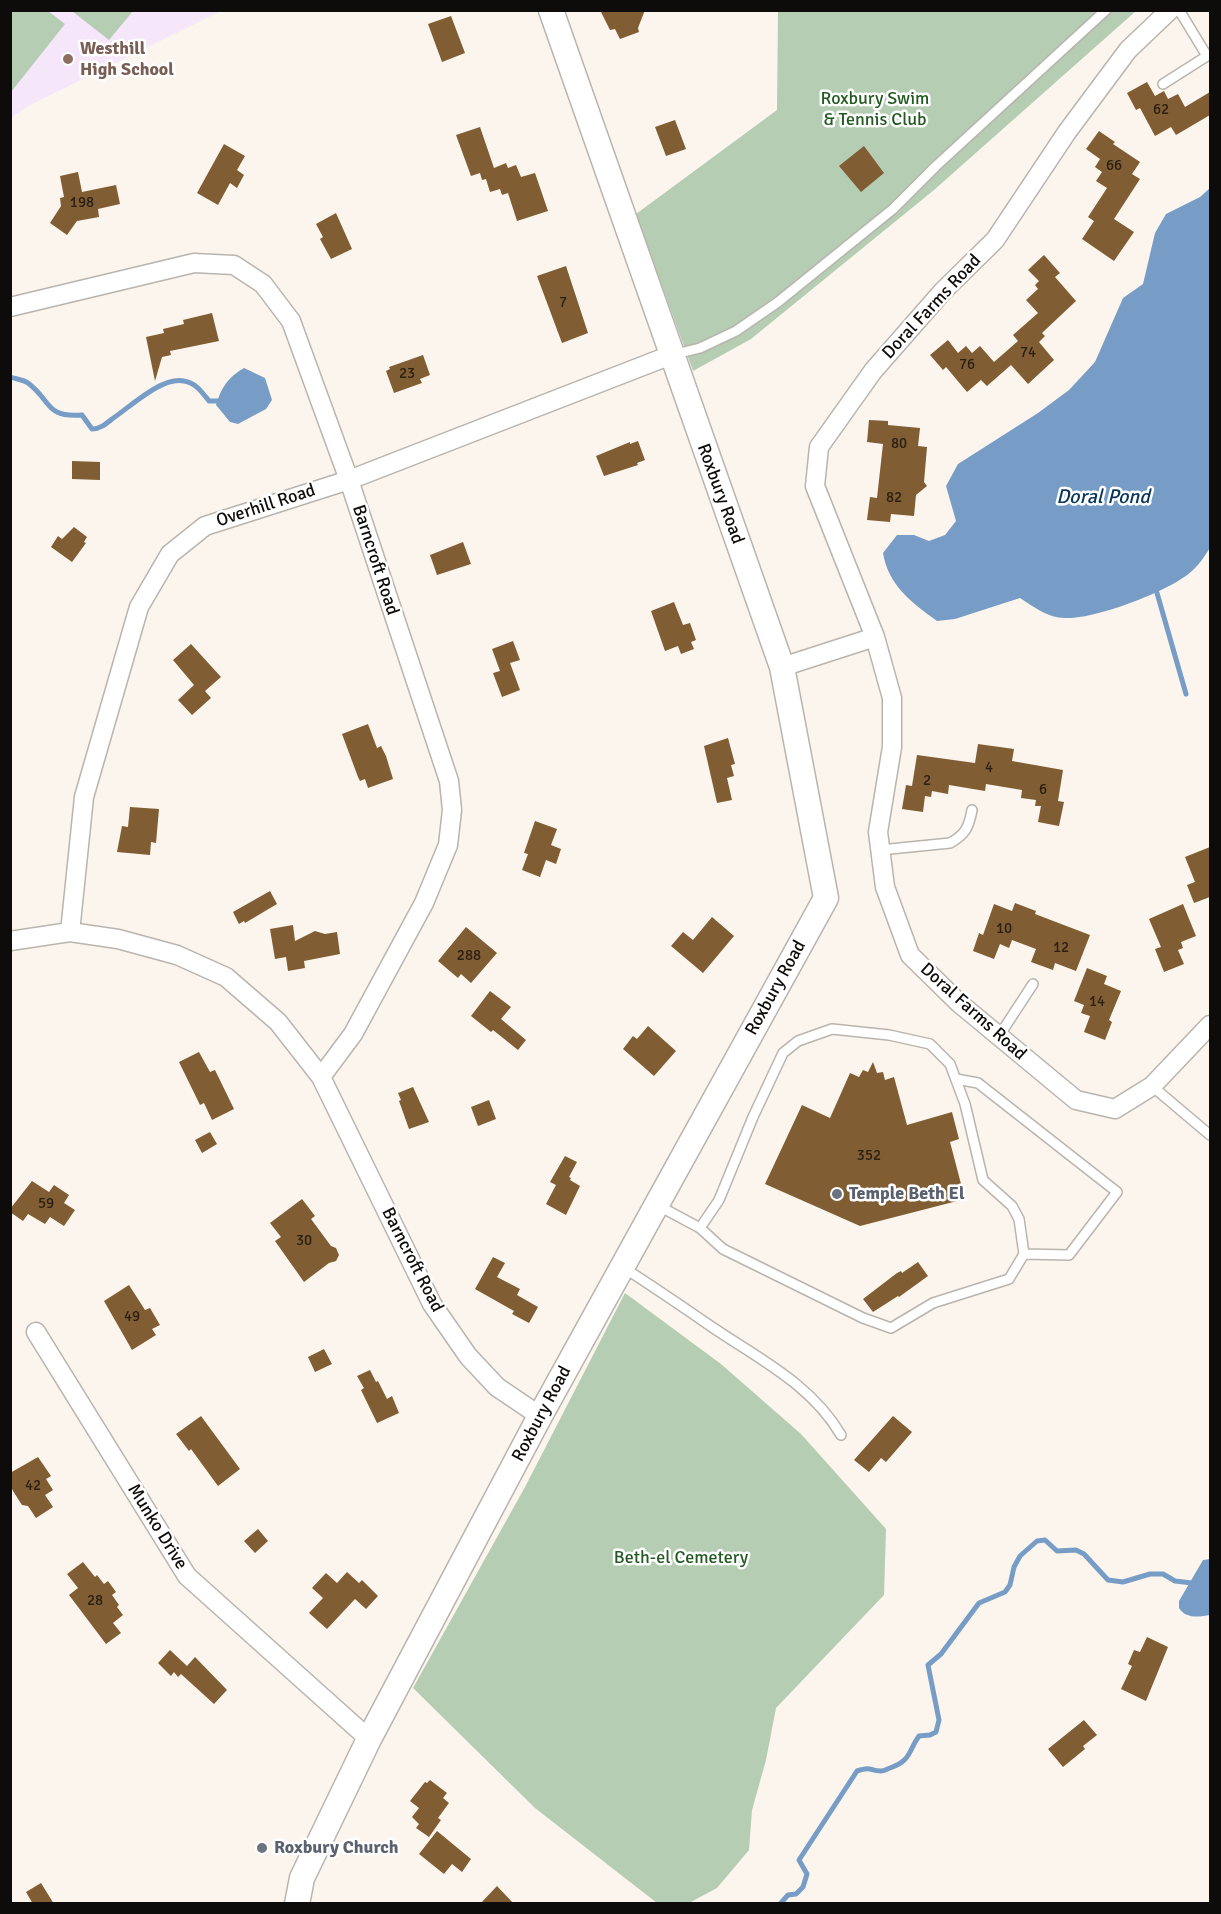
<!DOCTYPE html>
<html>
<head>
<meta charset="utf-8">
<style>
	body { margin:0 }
	#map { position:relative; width:1221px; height:1914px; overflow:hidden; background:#fbf5ee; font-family:Signika,sans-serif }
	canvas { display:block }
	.frame { position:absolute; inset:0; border:12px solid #0e0c0a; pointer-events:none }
</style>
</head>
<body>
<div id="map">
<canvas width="1221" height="1914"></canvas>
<div class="frame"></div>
</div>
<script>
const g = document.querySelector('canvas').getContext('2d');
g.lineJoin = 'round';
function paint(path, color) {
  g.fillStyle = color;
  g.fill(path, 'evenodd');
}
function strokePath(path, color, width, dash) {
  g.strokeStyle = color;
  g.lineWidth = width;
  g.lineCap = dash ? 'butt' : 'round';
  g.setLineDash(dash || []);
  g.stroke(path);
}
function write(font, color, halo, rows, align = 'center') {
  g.font = font + ' Signika,sans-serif';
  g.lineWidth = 5;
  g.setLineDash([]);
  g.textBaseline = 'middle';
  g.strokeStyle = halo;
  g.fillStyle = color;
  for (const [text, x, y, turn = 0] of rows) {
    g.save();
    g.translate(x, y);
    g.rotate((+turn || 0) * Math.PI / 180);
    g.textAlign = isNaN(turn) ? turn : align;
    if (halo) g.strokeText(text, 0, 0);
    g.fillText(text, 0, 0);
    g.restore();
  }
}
const education = new Path2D(`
	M11,11H221L28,106L11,118Z`);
const green = new Path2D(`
	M11,10L48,11L65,24L11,92Z
	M72,11H133L109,40Z
	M778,11H1136L934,190L751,339L693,371L636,214L777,110Z
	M625,1293L721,1364L801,1434L886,1529L884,1595L776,1708L766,1760L752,1810L749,1850L717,1888L689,1903H657L535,1808L413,1688L525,1487Z`);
const water = new Path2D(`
	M1210,188V548C1205,555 1200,564 1193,570C1173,590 1094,620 1065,618C1048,618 1034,607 1020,598L955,619L937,621C912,603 888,585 883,553L897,535H914L929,541L945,535L956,521L946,486L958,464L1038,413L1069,390L1095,362L1123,298L1143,284L1155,233L1166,214L1200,197Z
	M244,368L265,378L272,400L266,409L238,424L230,422L216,405C221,388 228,377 244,368Z
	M1210,1559V1615C1199,1617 1186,1619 1179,1608V1601L1203,1560Z`);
const stream = new Path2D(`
	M10,377C16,379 24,380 28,383C52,401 45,418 82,415L92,429C100,429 106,424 112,419C130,407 162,376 184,381C196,383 202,392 209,401H218
	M1157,593L1186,694
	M780,1904L788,1895L796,1894L803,1887L807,1874L799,1860L857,1771C873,1766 869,1771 881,1771C884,1771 887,1769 890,1768C912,1760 908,1751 919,1736L930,1735L936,1732L939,1720L928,1665L941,1654L979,1603L1005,1592L1010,1585L1014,1567L1020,1556L1037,1541L1045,1540L1057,1551L1076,1550L1084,1554L1108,1580L1123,1582L1150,1574H1163L1175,1581L1192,1583`);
const building = new Path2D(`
	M600,10H645L638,28L639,32L620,39L615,29L610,30Z
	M451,16L465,53L442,62L428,24Z
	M1147,82L1155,96L1164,91L1168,99L1178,94L1185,107L1210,92V115L1176,135L1171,127L1155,136L1140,108L1136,110L1127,93Z
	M675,120L686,149L666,156L655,127Z
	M480,127L494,168L506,163L508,168L516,165L521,177L535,173L548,211L517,221L508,193L502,195L500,189L490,192L486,179L482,180L480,173L471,176L456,135Z
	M1099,131L1115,142L1113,144L1140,162L1132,174L1140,179L1114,219L1134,232L1114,261L1082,239L1094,221L1088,217L1107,188L1096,181L1102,172L1095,167L1100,159L1086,149Z
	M224,144L245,156L237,170L244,175L237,188L230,183L218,205L197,193Z
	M864,146L884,173L861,192L839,166Z
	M78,172L82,192L116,185L120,204L98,209L99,217L77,221L67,235L50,223L61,206L60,198L64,197L60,176Z
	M336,213L352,249L331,259L320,239L323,237L316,224Z
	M1044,255L1060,273L1055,277L1076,301L1042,333L1045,336L1039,342L1054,360L1028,384L1011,365L987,386L981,380L967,392L946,367L943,370L930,355L948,340L958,353L966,346L972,353L980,346L994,362L1018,341L1013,335L1038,313L1026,300L1038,289L1035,285L1039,281L1028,270Z
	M566,266L588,333L562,343L537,276Z
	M212,313L219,341L170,351L171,355L162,357L155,381L146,337L164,333L163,329L184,324L183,320Z
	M423,355L430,375L420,379L422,383L394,393L386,371L390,369L389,367Z
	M869,420L888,421V425L920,428L918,446L927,447L924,482L927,486L916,495L914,516L891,514L890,522L867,520L870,497L877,498L883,444L867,442Z
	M638,441L645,460L637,463L638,465L604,476L596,456L630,442V444Z
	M72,461L100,462V480L72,479Z
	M74,527L87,537L84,542L86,543L72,562L51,547L58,536L62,539Z
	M463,542L471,564L437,575L430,555Z
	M674,602L683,625L690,623L696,640L691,642L694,649L681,654L678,646L665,651L651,611Z
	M513,641L520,660L510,663L520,690L502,697L493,673L500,671L492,649Z
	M191,644L221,677L205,691L211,698L192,715L178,700L194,685L173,660Z
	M368,724L377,748L381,746L386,756L393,779L368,788L365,779L360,781L358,777L342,734Z
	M728,738L735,764L731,765L734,776L727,778L732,800L717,803L704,746Z
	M978,744L1014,749L1012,761L1063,770L1058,801L1064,802L1059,826L1038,822L1041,806H1035L1036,800L1021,798L1022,790L986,784L985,791L949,785L948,794L932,791L931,797L925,796L923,812L902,809L906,785L912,786L917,755L975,763Z
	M130,807L159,809L156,843L151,842L150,855L117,852L122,826L128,827Z
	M535,821L557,829L551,845L561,849L556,864L546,860L540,877L522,870L528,854L524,853Z
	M1210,847V897L1194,903L1187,885L1195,882L1185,857Z
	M270,891L277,904L245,923L244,921L239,924L233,912Z
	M1015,903L1036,911L1035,914L1090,935L1076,971L1055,963L1053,970L1031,962L1036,949L1012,940L1009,948L1000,944L994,959L973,951L979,933L983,935L994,904L1012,911Z
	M1183,904L1196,936L1181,942L1183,948L1178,950L1184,964L1164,972L1155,949L1161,947L1149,919Z
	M712,917L734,936L703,973L671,946L683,932L693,940Z
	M293,925L295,941L315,931L325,934L337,932L340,954L304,961L305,968L288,971L286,957L275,959L270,929Z
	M466,927L497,953L471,983L461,974L458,978L438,961Z
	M1087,968L1107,976L1104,984L1121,991L1109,1020L1112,1022L1105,1040L1084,1032L1090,1016L1081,1013L1084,1005L1074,1001Z
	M490,991L511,1007L501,1019L526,1040L518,1050L493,1030L491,1032L471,1016Z
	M648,1026L676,1051L654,1076L623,1049L633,1036L637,1039Z
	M199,1052L210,1072L215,1070L234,1109L212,1120L204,1103L200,1105L179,1062Z
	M873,1062L877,1073L883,1072L885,1080L894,1077L907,1125L952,1112L959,1139L950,1142L965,1199L860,1226L765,1184L802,1105L830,1118L850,1073L859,1077L863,1070L868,1072Z
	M413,1087L429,1122L409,1129L399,1101L401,1100L398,1093Z
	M489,1100L496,1119L478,1126L471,1107Z
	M210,1132L217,1144L202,1153L195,1140Z
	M565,1156L577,1162L569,1177L571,1178L570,1180L580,1186L566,1215L546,1204L556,1185L550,1182Z
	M32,1181L49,1192L54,1185L69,1195L64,1203L75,1210L64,1226L50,1217L45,1224L28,1214L23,1221L10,1212V1209Z
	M302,1199L315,1216L311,1219L331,1246L336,1248L339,1255L336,1261L329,1263L304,1282L275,1241L281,1237L270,1223Z
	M493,1257L505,1263L497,1277L520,1289L517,1295L538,1307L529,1323L512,1314L514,1311L475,1289Z
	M918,1262L928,1276L899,1297L898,1296L873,1312L863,1299L897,1273L901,1271L902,1273Z
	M129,1285L145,1310L150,1308L160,1325L152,1329L156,1335L132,1350L104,1301Z
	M324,1349L332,1364L315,1372L308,1357Z
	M370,1370L376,1382L378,1381L387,1399L392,1396L399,1413L377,1423L361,1390L364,1388L357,1376Z
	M201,1416L240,1469L218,1486L191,1449L189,1451L176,1434Z
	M893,1416L912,1432L886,1462L881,1458L869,1472L854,1460Z
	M38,1457L51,1476L46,1479L53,1490L45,1495L53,1507L36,1518L28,1506L22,1505L13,1491L10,1484V1473Z
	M258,1529L268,1541L255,1553L244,1541Z
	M83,1562L95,1577L97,1575L104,1584L108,1581L116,1592L112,1595L119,1605L117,1607L123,1615L113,1623L121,1633L106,1644L69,1595L78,1588L67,1574Z
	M347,1572L359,1583L362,1580L378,1596L366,1609L355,1599L327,1629L309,1613L323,1598L312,1588L326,1573L337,1583Z
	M1147,1637L1168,1647L1146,1701L1121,1689L1132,1666L1128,1664L1134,1650L1140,1652Z
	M170,1650L187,1666L195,1657L227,1690L214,1704L181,1674L178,1677L174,1672L171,1676L158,1663Z
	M1084,1720L1097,1735L1083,1746L1085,1749L1063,1767L1048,1749Z
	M430,1780L447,1793L443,1798L449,1803L438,1818L441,1820L429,1837L416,1828L419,1824L412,1817L419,1808L410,1801L425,1782L427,1783Z
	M437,1831L471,1859L462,1872L452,1864L444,1874L419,1854Z
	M41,1883L54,1904H33L26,1892Z
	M497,1886L514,1904H480Z`);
const service = new Path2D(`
	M1163,84L1207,56L1179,10
	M672,355L700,348L736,331L778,302L893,209L936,166L1106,10
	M880,850L950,843C965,835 969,827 972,810
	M999,1036L1033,984
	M956,1079L978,1083L1117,1192L1069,1255L1024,1254
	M1152,1086L1210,1135
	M659,1206L700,1228L723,1249L863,1318L891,1328L933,1303L1009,1279L1024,1254L1019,1219L1012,1206L983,1180L965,1104L950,1064L930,1044L889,1035L832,1029L798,1041L783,1053L753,1117L719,1200L700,1228
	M624,1268C654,1287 683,1307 712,1327C759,1359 811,1384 841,1435`);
const minor = new Path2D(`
	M1170,10L1128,50L1067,132L995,240L943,291L873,371L819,447L815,486L875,637L892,698V747L878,832L885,887L910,955L959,1003L1076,1100L1115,1109L1152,1086L1210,1025
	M10,307L194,263L234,265L263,284L291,321L349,480L449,781L452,810L448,845L424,903L353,1034L321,1077
	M782,667L875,637
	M70,932L84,797L139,607L170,554L205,526L349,480L671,355
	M10,941L70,932L118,939L177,955L226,977L278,1022L321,1077L432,1304L468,1356L497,1387L540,1416
	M36,1332L187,1576L369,1739`);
const tertiary = new Path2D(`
	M297,1904L302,1878L369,1739L540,1416L826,898L782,667L551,10`);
const markers = [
	[68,59,6,"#8d6e63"],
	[837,1194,6,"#6b7280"],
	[262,1848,6,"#6b7280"]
];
const numberNames = [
	["62",1161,110],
	["66",1114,166],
	["198",82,203],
	["7",563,303],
	["74",1028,353],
	["76",967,365],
	["23",407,374],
	["80",899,444],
	["82",894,498],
	["4",989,768],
	["2",927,781],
	["6",1043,790],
	["10",1004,929],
	["12",1061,948],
	["288",469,956],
	["14",1097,1002],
	["352",869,1156],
	["59",46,1204],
	["30",304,1241],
	["49",132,1317],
	["42",33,1486],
	["28",95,1601]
];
const educationNames = [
	["Westhill",80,49],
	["High School",80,70]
];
const parkNames = [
	["Roxbury Swim",875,99],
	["& Tennis Club",875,120],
	["Beth-el Cemetery",681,1558]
];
const streetNames = [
	["Doral Farms Road",932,307,-47],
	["Roxbury Road",720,494,70],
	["Overhill Road",266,506,-18],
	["Barncroft Road",375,560,72],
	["Roxbury Road",776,988,-61],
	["Doral Farms Road",973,1012,42],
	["Barncroft Road",412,1260,63],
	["Roxbury Road",542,1414,-62],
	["Munko Drive",157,1527,58]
];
const worshipNames = [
	["Temple Beth El",849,1194],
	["Roxbury Church",274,1848]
];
const waterNames = [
	["Doral Pond",1103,498]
];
paint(education, '#f5e6fa');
paint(green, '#b5cdb2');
paint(water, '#779dc6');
strokePath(stream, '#779dc6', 5);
paint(building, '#805d32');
strokePath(service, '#b9b4ad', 12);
strokePath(minor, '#b9b4ad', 21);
strokePath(tertiary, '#b9b4ad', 27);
strokePath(service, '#fff', 9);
strokePath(minor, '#fff', 18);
strokePath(tertiary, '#fff', 24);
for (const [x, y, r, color] of markers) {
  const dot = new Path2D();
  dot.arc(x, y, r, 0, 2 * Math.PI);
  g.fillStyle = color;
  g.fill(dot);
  strokePath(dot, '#fff', 2);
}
write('15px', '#2a2014', null, numberNames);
write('bold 18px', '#785e54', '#fff', educationNames, 'left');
write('18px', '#245a22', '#fff', parkNames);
write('18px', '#0e0c0a', '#fff', streetNames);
write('bold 18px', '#5b616d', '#fff', worshipNames, 'left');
write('italic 20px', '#0a355d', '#fff', waterNames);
</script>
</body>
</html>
